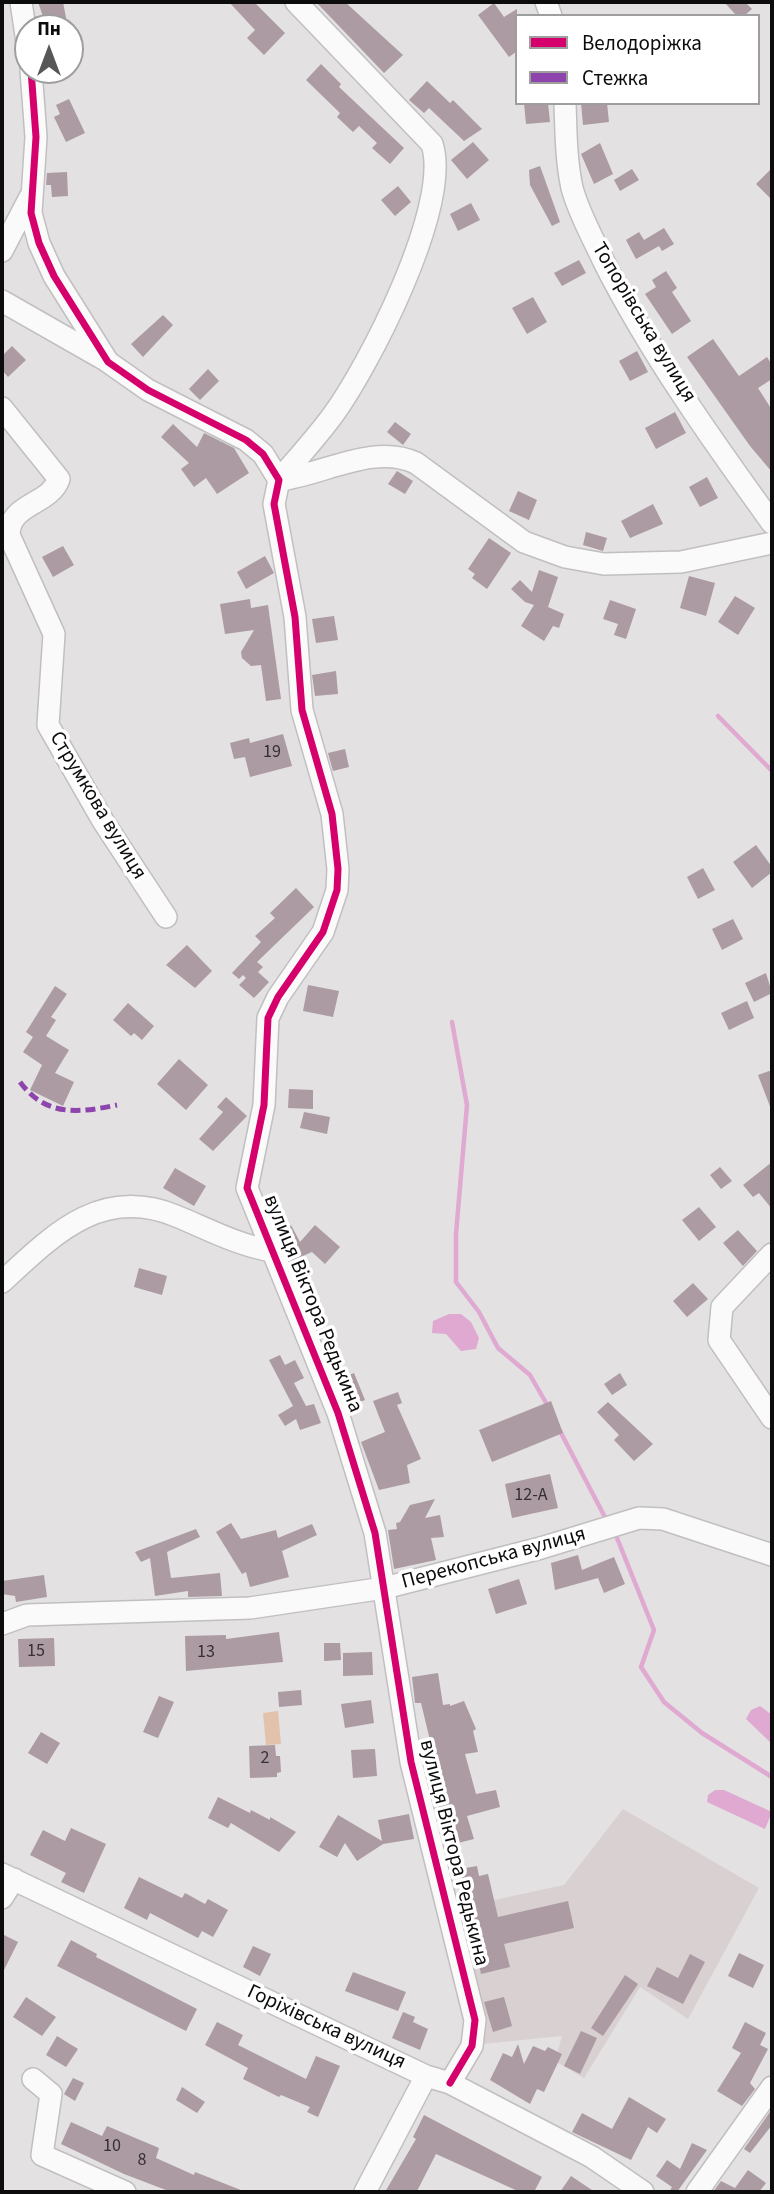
<!DOCTYPE html>
<html>
<head>
<meta charset="utf-8">
<style>
	body { margin:0 }
	#map { position:relative; width:774px; height:2194px; overflow:hidden; background:#e3e1e1; font-family:"Source Sans 3",sans-serif }
	canvas { display:block }
	.frame { position:absolute; inset:0; border:4px solid #0d0c0c; pointer-events:none }
	.legend { position:absolute; left:515px; top:14px; width:245px; height:91px; box-sizing:border-box; background:#fff; border:2px solid #9e9e9e; margin:0; padding:9px 12px; list-style:none; font-size:21px; color:#0d0c0c }
	.legend li { display:flex; align-items:center; gap:14px; height:35px }
	.legend b { width:35px; border:2px solid #9e9e9e }
	.north { position:absolute; left:14px; top:14px; width:70px; height:70px; box-sizing:border-box; background:#fff; border:2px solid #9e9e9e; border-radius:50%; rotate:0deg; font-size:19px; font-weight:700; line-height:28px; text-align:center; color:#0d0c0c }
	.north::after { content:''; display:block; margin:auto; width:24px; height:32px; background:#585757; clip-path:polygon(50% 0,100% 100%,50% 72%,0 100%) }
</style>
</head>
<body>
<div id="map">
<canvas width="774" height="2194"></canvas>
<div class="frame"></div>
<ul class="legend">
<li><b style="height:9px;background:#d6006c"></b>Велодоріжка</li>
<li><b style="height:9px;background:#8e44ad"></b>Стежка</li>
</ul>
<div class="north">Пн</div>
</div>
<script>
const g = document.querySelector('canvas').getContext('2d');
g.lineJoin = 'round';
function paint(path, color) {
  g.fillStyle = color;
  g.fill(path, 'evenodd');
}
function strokePath(path, color, width, dash) {
  g.strokeStyle = color;
  g.lineWidth = width;
  g.lineCap = dash ? 'butt' : 'round';
  g.setLineDash(dash || []);
  g.stroke(path);
}
function write(font, color, halo, rows, align = 'center') {
  g.font = font + ' "Source Sans 3",sans-serif';
  g.lineWidth = 7;
  g.setLineDash([]);
  g.textBaseline = 'middle';
  g.strokeStyle = halo;
  g.fillStyle = color;
  for (const [text, x, y, turn = 0] of rows) {
    g.save();
    g.translate(x, y);
    g.rotate((+turn || 0) * Math.PI / 180);
    g.textAlign = isNaN(turn) ? turn : align;
    if (halo) g.strokeText(text, 0, 0);
    g.fillText(text, 0, 0);
    g.restore();
  }
}
const built = new Path2D(`
	M623,1809L759,1888L688,2019L640,1987L584,2078L555,2061L562,2036L472,2045L452,1909L564,1885Z`);
const green = new Path2D(`
	M278,1711L281,1744L266,1745L263,1713Z`);
const water = new Path2D(`
	M449,1314H461L471,1322L479,1338L476,1349L461,1351L446,1334L432,1333L433,1321Z
	M760,1706L772,1715V1744L746,1719L751,1710Z
	M715,1790H724L772,1812L765,1829L707,1802L708,1795Z`);
const stream = new Path2D(`
	M718,716L772,771
	M452,1022L467,1105L456,1234V1282L479,1312L498,1348L530,1375L549,1408
	M560,1431L608,1523
	M615,1533L654,1630L641,1667L664,1702L702,1733L772,1777`);
const building = new Path2D(`
	M38,2H63L68,28H47Z
	M229,2H254L285,33L264,55L247,38L255,30Z
	M316,2H345L403,55L384,73Z
	M724,2H745L752,9L744,16H737Z
	M494,3L504,17L517,9V51L509,57L478,15Z
	M321,64L341,84L339,87L404,148L390,164L372,148L377,143L359,126L353,132L337,117L340,113L306,80Z
	M427,81L450,103L453,100L482,129L464,141L429,108L424,113L409,100Z
	M69,99L85,133L66,142L54,117L60,114L56,105Z
	M524,103H548L550,122L526,124Z
	M581,103H607L609,122L583,125Z
	M473,142L489,160L467,179L451,160Z
	M600,143L613,174L594,184L581,154Z
	M540,166L560,222L552,226L530,185L529,170Z
	M772,168V200L756,184Z
	M632,169L639,180L620,191L614,180Z
	M67,172L68,196L52,197L51,185H46L47,173Z
	M398,186L411,202L395,216L381,200Z
	M471,203L480,220L458,231L450,214Z
	M664,228L674,244L662,251L659,246L636,259L626,240L639,232L644,240Z
	M579,260L586,273L562,286L554,273Z
	M666,271L677,288L672,292L691,321L672,334L645,294L656,287L652,280Z
	M533,297L547,322L527,334L512,308Z
	M163,315L173,325L143,357L131,344Z
	M713,339L739,376L767,357L772,365V379L758,388L772,410V472L750,446L687,357Z
	M12,346L26,360L8,377L2,370V356Z
	M637,351L648,372L630,381L619,361Z
	M208,369L219,381L200,400L189,389Z
	M675,412L686,433L656,449L645,428Z
	M395,422L411,434L403,445L387,432Z
	M173,424L197,447L204,433L234,448L249,473L217,494L206,478L194,487L181,469L189,463L161,437Z
	M397,471L413,481L405,494L388,484Z
	M707,477L718,498L700,507L689,487Z
	M518,491L537,500L529,520L509,511Z
	M653,504L663,524L630,538L621,521Z
	M586,532L607,538L603,551L583,545Z
	M489,538L511,553L487,589L472,578L475,574L468,569Z
	M63,546L74,565L53,577L42,557Z
	M265,556L274,573L246,589L237,572Z
	M539,570L558,577L548,607L564,614L559,628L553,626L544,641L521,626L534,605L525,602L511,589L520,580L532,592Z
	M689,576L715,583L706,616L680,608Z
	M735,596L755,608L738,635L718,622Z
	M250,599L251,608L268,605L281,699L266,701L261,665L251,666L242,658L241,652L254,630L225,634L220,604Z
	M610,600L636,609L626,639L614,635L618,624L603,619Z
	M334,616L338,640L316,643L312,619Z
	M336,671L338,694L315,696L312,675Z
	M283,734L292,766L250,777L245,757L234,759L230,743L249,738L250,743Z
	M345,749L349,767L333,771L328,753Z
	M756,845L772,867V872L752,888L733,862Z
	M703,868L715,890L698,899L687,877Z
	M296,888L314,907L257,962L263,967L258,972L269,982L254,998L239,985L246,978L243,975L239,979L232,973L261,942L255,936L275,918L270,913Z
	M733,919L743,939L722,950L712,929Z
	M187,945L212,971L195,988L166,965Z
	M766,973L772,993L754,1002L745,983Z
	M308,985L339,991L333,1017L303,1011Z
	M55,986L67,994L51,1017L56,1020L46,1036L69,1050L55,1073L74,1082L63,1106L30,1090L42,1065L23,1052L33,1037L26,1032Z
	M747,1001L754,1018L729,1030L721,1013Z
	M128,1003L154,1026L142,1040L134,1033L131,1036L113,1020Z
	M179,1059L208,1085L186,1110L157,1084Z
	M772,1070V1109H771L758,1075Z
	M289,1089L313,1090V1109L288,1108Z
	M226,1097L247,1116L213,1151L199,1139L223,1112L217,1107Z
	M304,1112L330,1117L327,1134L300,1128Z
	M772,1162V1209L759,1193L753,1197L743,1185Z
	M720,1167L732,1181L721,1189L710,1175Z
	M175,1168L206,1186L194,1206L163,1188Z
	M699,1207L716,1227L699,1241L682,1220Z
	M291,1225L300,1242L315,1225L340,1247L325,1264L312,1252L291,1261L279,1232Z
	M738,1230L757,1251L743,1266L723,1243Z
	M139,1268L167,1276L162,1295L134,1287Z
	M693,1283L708,1299L687,1317L673,1301Z
	M280,1355L285,1365L295,1360L304,1378L294,1383L306,1406L314,1404L321,1423L300,1430L296,1419L285,1426L278,1415L293,1406L269,1360Z
	M354,1373L365,1400L349,1406L339,1379Z
	M620,1373L627,1385L612,1395L604,1384Z
	M398,1392L402,1403L397,1405L421,1459L407,1465L410,1483L379,1490L361,1442L385,1432L373,1401Z
	M551,1401L563,1433L492,1462L479,1430Z
	M608,1402L653,1444L634,1461L614,1440L619,1435L597,1412Z
	M550,1474L558,1508L512,1518L505,1484Z
	M435,1499L425,1518L440,1515L444,1537L431,1538L436,1560L394,1569L388,1530L397,1529L396,1523L400,1522L410,1505Z
	M231,1523L241,1539L276,1530L278,1538L312,1524L317,1535L282,1551L289,1577L250,1587L246,1572L242,1574L216,1532Z
	M196,1529L200,1537L167,1552L171,1578L220,1573L222,1596L188,1597V1591L155,1596L150,1558L141,1562L135,1552Z
	M578,1555L582,1570L614,1557L625,1584L604,1593L598,1578L555,1590L551,1563Z
	M44,1575L47,1597L16,1602L15,1596L2,1594V1581Z
	M519,1579L527,1604L496,1614L488,1589Z
	M279,1632L283,1662L186,1671L185,1636L226,1635V1639Z
	M54,1638L55,1666L19,1667L18,1639Z
	M324,1643H340L341,1660L324,1661Z
	M372,1652L373,1675L343,1676V1653Z
	M438,1673L443,1705L450,1704V1706L464,1701L476,1729L473,1731L478,1752L465,1754L476,1794L496,1790L500,1807L467,1816L474,1839L454,1844L447,1820L441,1821L436,1794L440,1793L433,1766L436,1765L421,1703H415L412,1677Z
	M301,1690L302,1705L279,1707L278,1692Z
	M159,1696L174,1702L158,1738L143,1732Z
	M371,1700L374,1723L345,1728L341,1704Z
	M41,1732L60,1743L47,1764L28,1753Z
	M275,1745L276,1756H280L281,1772L277,1773V1777L250,1778L249,1746Z
	M375,1749L377,1776L353,1778L351,1750Z
	M218,1797L250,1813L251,1810L270,1820V1817L296,1832L279,1852L231,1823L228,1828L208,1818Z
	M409,1814L414,1839L383,1844L357,1861L345,1843L337,1857L319,1847L338,1815L382,1841L378,1820Z
	M71,1828L106,1844L84,1893L61,1882L66,1873L30,1855L43,1830L65,1841Z
	M477,1866L479,1876L488,1874L498,1917L568,1901L574,1928L504,1944L510,1967L481,1974L460,1869Z
	M139,1877L182,1898L185,1893L205,1904L208,1899L228,1910L213,1937L202,1931L198,1938L150,1913L147,1920L124,1908Z
	M2,1934L18,1942L2,1974Z
	M71,1940L97,1954L96,1957L197,2009L186,2031L57,1966Z
	M253,1946L271,1954L260,1976L243,1967Z
	M739,1953L764,1965L753,1988L728,1976Z
	M690,1954L705,1962L683,2004L647,1986L657,1967L678,1978Z
	M353,1972L406,1992L398,2011L345,1991Z
	M625,1975L638,1984L603,2036L591,2028Z
	M26,1997L56,2017L42,2036L13,2017Z
	M504,1997L512,2026L493,2032L484,2002Z
	M403,2012L415,2017L413,2022L428,2029L420,2050L392,2038Z
	M217,2022L243,2035L238,2045L306,2079L316,2056L340,2066L318,2117L307,2112L310,2107L281,2095L279,2097L243,2079L248,2068L205,2045Z
	M745,2022L766,2033L760,2045L768,2049L750,2083L755,2089L742,2106L717,2091L741,2053L732,2048Z
	M581,2031L597,2038L580,2074L564,2066Z
	M57,2036L78,2049L66,2067L46,2055Z
	M518,2044L524,2064L533,2046L545,2051L548,2047L562,2054L544,2092L537,2089L530,2104L490,2080L503,2053L512,2057Z
	M73,2078L84,2083L75,2101L64,2094Z
	M182,2087L205,2102L197,2113L176,2100Z
	M629,2097L666,2119L657,2133L648,2127L631,2160L572,2132L582,2113L612,2129Z
	M772,2109V2125L750,2153L744,2149Z
	M424,2115L542,2177L534,2192H520L436,2154L417,2191L420,2192H385L416,2139L413,2137Z
	M71,2122L102,2136L107,2126L159,2148L156,2158L194,2175L195,2172L246,2192H171L124,2174L61,2144Z
	M692,2143L707,2150L677,2192H669L672,2187L656,2176L667,2160L680,2169Z
	M748,2170L766,2183L759,2192H713L721,2181L735,2188Z
	M571,2176L595,2192H560Z`);
const minor = new Path2D(`
	M21,2L28,49
	M546,2L551,16
	M31,70L36,137L31,213L39,243L54,276L108,362L148,390L246,440L263,454L279,480L274,504L295,617L302,710L332,814L338,869L337,890L323,932L278,997L268,1018L264,1105L247,1188L338,1413L375,1533L411,1762L475,2020L472,2046L450,2083
	M565,103C566,132 566,160 572,188C579,214 593,238 604,262C650,353 712,440 772,523
	M2,251L30,197
	M2,301L107,361
	M2,408L59,479C50,505 9,503 9,535L54,634L48,725L103,821L166,917
	M279,480C296,460 314,440 330,419C368,369 452,205 432,144L296,2
	M279,480C323,475 373,443 416,463L524,542L565,557L604,564L681,562L772,543
	M772,1254L722,1307L719,1340L772,1418
	M2,1282C53,1235 101,1185 176,1216C208,1229 237,1245 272,1251
	M2,1624L27,1615L250,1608L384,1588L541,1548L639,1518L663,1519L772,1555
	M2,1874L426,2076L450,2083L592,2157L643,2192
	M2,1898L14,1879
	M33,2079L51,2094L42,2155L125,2192
	M365,2192L426,2076
	M697,2192L772,2087`);
const quiet = new Path2D(`
	M20,1082C46,1117 78,1113 117,1105`);
const cycleway = new Path2D(`
	M31,70L36,137L31,213L39,243L54,276L108,362L148,390L246,440L263,454L279,480L274,504L295,617L302,710L332,814L338,869L337,890L323,932L278,997L268,1018L264,1105L247,1188L338,1413L375,1533L411,1762L475,2020L472,2046L450,2083`);
const numberNames = [
	["19",272,753],
	["12-А",531,1496],
	["15",36,1652],
	["13",206,1653],
	["2",265,1759],
	["10",112,2147],
	["8",142,2161]
];
const streetNames = [
	["Топорівська вулиця",643,323,59],
	["Струмкова вулиця",97,806,59],
	["вулиця Віктора Редькина",312,1304,68],
	["Перекопська вулиця",494,1559,-15],
	["вулиця Віктора Редькина",453,1853,76],
	["Горіхівська вулиця",326,2028,25]
];
paint(built, '#d9d0d1');
paint(green, '#e2c2ab');
paint(water, '#dfa9d2');
strokePath(stream, '#dfa9d2', 4.5);
paint(building, '#ac9ba2');
strokePath(minor, '#c1bfbf', 24);
strokePath(minor, '#fbfafa', 21);
strokePath(quiet, '#8e44ad', 5, [10, 5]);
strokePath(cycleway, '#d6006c', 7);
write('18px', '#353032', null, numberNames);
write('21px', '#0d0c0c', '#fff', streetNames);
</script>
</body>
</html>
